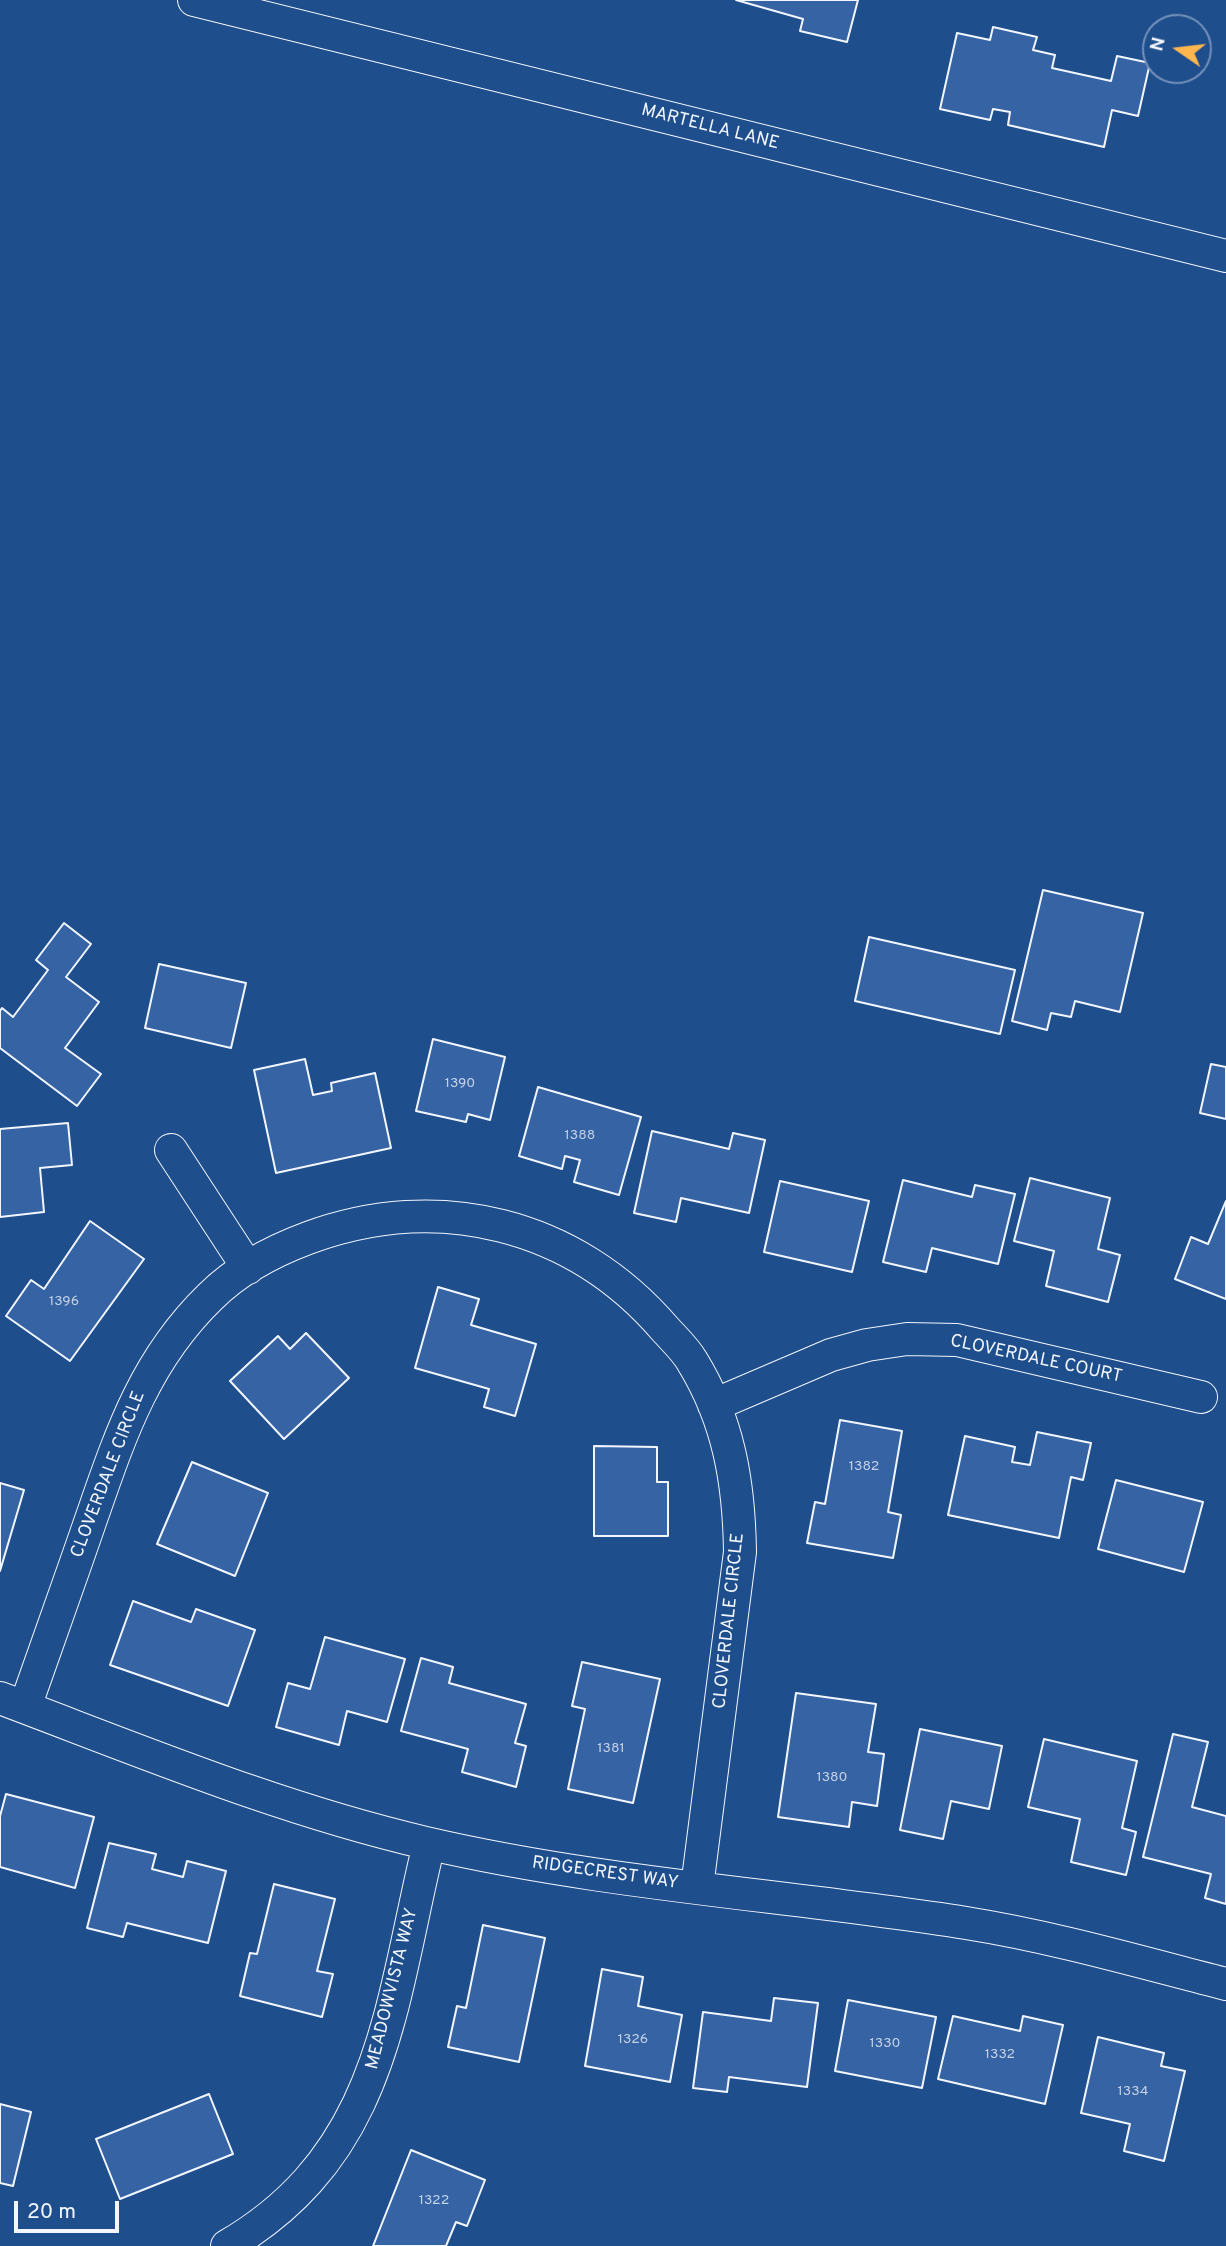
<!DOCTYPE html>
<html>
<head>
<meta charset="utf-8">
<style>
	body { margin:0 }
	#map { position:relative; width:1226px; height:2246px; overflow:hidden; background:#1f4e8c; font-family:Overpass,sans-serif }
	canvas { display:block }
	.north { position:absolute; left:1142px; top:14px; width:70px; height:70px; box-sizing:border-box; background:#1f4e8c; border:2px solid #7391ba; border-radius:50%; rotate:284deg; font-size:19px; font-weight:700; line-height:28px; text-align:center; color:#f2f6ff }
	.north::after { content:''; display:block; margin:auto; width:24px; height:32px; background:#ffb74d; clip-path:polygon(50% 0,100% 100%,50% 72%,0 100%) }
	.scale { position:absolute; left:14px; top:2201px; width:105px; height:32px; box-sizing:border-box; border:4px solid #f2f6ff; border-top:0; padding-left:9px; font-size:21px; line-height:24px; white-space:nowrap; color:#f2f6ff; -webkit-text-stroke:5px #1f4e8c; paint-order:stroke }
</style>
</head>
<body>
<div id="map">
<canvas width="1226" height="2246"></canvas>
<div class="north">N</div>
<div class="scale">20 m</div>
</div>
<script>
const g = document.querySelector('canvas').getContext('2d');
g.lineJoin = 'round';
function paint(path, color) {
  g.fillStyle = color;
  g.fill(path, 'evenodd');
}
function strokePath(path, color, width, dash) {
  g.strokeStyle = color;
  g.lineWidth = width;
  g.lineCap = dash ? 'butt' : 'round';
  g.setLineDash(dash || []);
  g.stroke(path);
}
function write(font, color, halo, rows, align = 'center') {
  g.font = font + ' Overpass,sans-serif';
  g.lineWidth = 5;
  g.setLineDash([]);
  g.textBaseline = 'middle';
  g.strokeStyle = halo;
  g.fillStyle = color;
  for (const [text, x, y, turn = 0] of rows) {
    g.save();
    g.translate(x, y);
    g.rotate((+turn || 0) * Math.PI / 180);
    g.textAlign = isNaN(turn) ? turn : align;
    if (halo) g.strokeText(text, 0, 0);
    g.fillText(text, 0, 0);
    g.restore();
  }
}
const building = new Path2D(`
	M736,0H858L847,42L800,31L803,19Z
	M993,27L1037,37L1033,50L1055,55L1052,68L1111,81L1117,56L1150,63L1138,116L1112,110L1104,147L1008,125L1010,112L993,109L990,120L940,109L957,33L990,40Z
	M1043,890L1143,913L1120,1012L1075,1001L1071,1017L1051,1013L1047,1030L1012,1021Z
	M64,923L91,944L66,977L99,1002L65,1048L101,1074L77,1106L0,1048V1011L2,1008L13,1017L48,970L36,960Z
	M869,937L1015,970L1000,1034L855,1001Z
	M159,964L246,983L231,1048L145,1028Z
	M433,1039L505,1057L490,1120L468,1114L466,1122L416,1111Z
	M305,1059L313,1095L332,1091L331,1083L375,1073L391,1148L276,1173L254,1070Z
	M1211,1064L1226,1067V1119L1200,1113Z
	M538,1087L641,1117L619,1195L574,1182L580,1160L565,1156L562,1169L519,1156Z
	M68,1123L72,1165L40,1168L44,1212L0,1217V1129Z
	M652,1131L729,1149L733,1133L765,1140L749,1213L681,1198L676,1222L634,1213Z
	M1030,1178L1110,1198L1098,1249L1120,1255L1108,1302L1046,1286L1054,1251L1014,1241Z
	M903,1180L972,1197L975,1185L1015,1194L998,1264L932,1248L926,1272L883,1262Z
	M780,1181L869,1201L852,1272L764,1252Z
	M1226,1201V1299L1175,1279L1191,1237L1208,1244Z
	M90,1221L144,1259L70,1361L6,1316L31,1280L44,1289Z
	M438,1287L479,1299L471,1325L536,1344L515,1416L484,1407L489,1389L415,1368Z
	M306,1333L349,1378L284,1439L230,1381L278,1336L290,1349Z
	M840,1420L902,1431L888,1512L901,1515L893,1558L807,1543L815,1502L825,1504Z
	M1037,1432L1091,1443L1083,1480L1071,1477L1059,1538L948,1515L965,1436L1015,1447L1012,1462L1030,1465Z
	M594,1446L657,1447V1482H668V1536H594Z
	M192,1462L268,1493L235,1576L157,1544Z
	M1116,1480L1203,1502L1184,1572L1098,1549Z
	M0,1483L24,1490L0,1571Z
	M133,1601L191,1622L196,1609L255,1630L228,1706L110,1665Z
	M325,1637L405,1659L387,1722L347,1711L339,1745L276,1727L288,1683L310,1689Z
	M421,1658L453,1667L449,1683L526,1704L515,1743L526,1746L516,1787L462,1772L468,1749L401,1731Z
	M582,1662L660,1679L633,1803L568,1789L585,1709L572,1706Z
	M796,1693L876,1704L868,1752L884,1754L877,1806L852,1802L849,1827L778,1817Z
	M920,1729L1002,1746L989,1809L951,1801L943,1839L900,1830Z
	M1173,1734L1208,1742L1192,1807L1226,1816V1904L1205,1898L1211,1874L1143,1857Z
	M1044,1739L1137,1761L1122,1828L1136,1832L1126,1875L1071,1862L1080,1819L1028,1807Z
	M6,1794L94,1817L75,1888L0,1867V1816Z
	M109,1843L156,1854L152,1869L183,1877L187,1861L226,1871L208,1943L127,1923L123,1937L87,1928Z
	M274,1884L335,1899L317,1971L333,1974L322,2017L240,1996L250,1953L257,1954Z
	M483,1925L545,1938L519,2062L448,2047L457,2006L466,2008Z
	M602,1969L643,1977L638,2006L682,2015L670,2082L585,2066Z
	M774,1998L818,2003L807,2087L729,2077L727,2092L693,2088L703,2012L771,2021Z
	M848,2000L936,2017L922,2088L835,2071Z
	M953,2016L1020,2031L1023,2016L1063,2025L1045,2104L938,2079Z
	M1098,2037L1164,2053L1161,2066L1185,2071L1164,2161L1124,2151L1130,2124L1081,2113Z
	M209,2094L233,2154L120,2199L96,2139Z
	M0,2104L31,2112L13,2186L0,2183Z
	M411,2150L485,2180L467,2226L456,2222L446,2246H373Z`);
const street = new Path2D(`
	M194,0L1226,256
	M171,1150L248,1268
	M714,1405L831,1355L867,1345L907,1339L957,1340L1201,1397
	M0,1698C141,1751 280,1809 426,1843C603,1884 787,1895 966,1923C1054,1937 1140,1962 1226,1984
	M25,1707C46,1647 68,1586 89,1525C119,1439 143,1362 210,1297C236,1271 273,1251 308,1238C438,1190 574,1223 665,1329C674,1339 685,1349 692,1361C729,1421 739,1483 740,1552L697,1887
	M227,2246C385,2154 390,2004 429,1844`);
const numberNames = [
	["1390",460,1084],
	["1388",580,1136],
	["1396",64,1302],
	["1382",864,1467],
	["1381",611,1749],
	["1380",832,1778],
	["1326",633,2040],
	["1330",885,2044],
	["1332",1000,2055],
	["1334",1133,2092],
	["1322",434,2201]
];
const streetNames = [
	["MARTELLA LANE",710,128,14],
	["CLOVERDALE COURT",1036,1360,12],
	["CLOVERDALE CIRCLE",109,1475,-69],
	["CLOVERDALE CIRCLE",730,1621,-84],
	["RIDGECREST WAY",605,1874,8],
	["MEADOWVISTA WAY",393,1989,-76]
];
paint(building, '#3563a3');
strokePath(building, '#f2f6ff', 2);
strokePath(street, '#f2f6ff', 34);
strokePath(street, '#1f4e8c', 32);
write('14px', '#c3d1e8', null, numberNames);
write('18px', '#f2f6ff', '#1f4e8c', streetNames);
</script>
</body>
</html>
